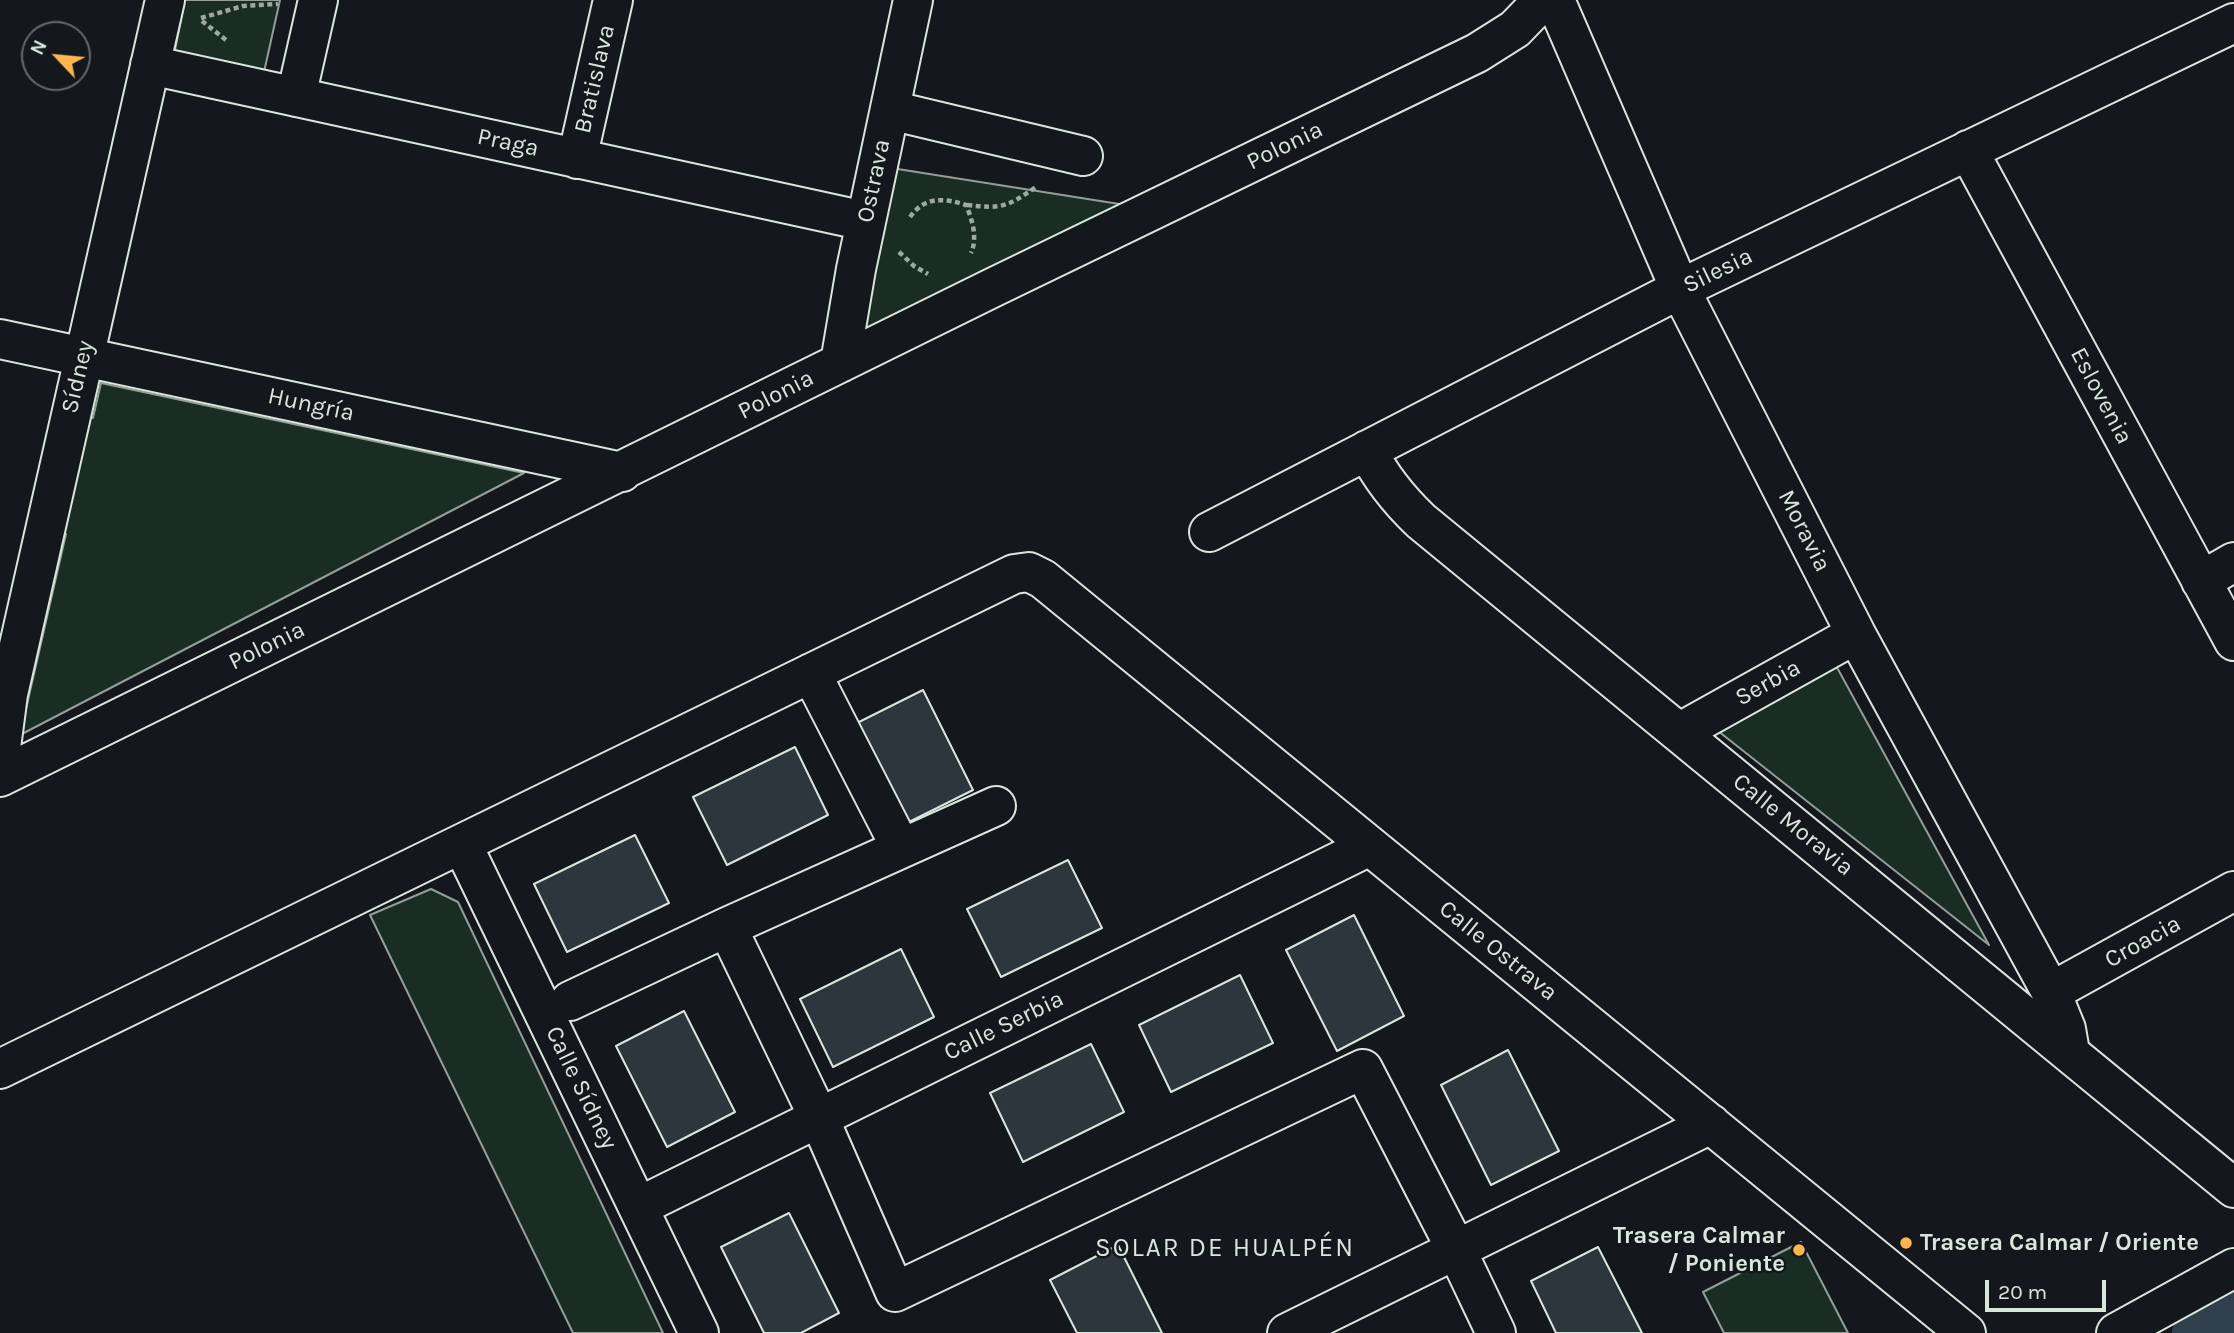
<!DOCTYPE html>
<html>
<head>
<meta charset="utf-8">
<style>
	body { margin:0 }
	#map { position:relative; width:2234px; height:1333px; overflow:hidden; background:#14181c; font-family:Karla,sans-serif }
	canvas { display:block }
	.north { position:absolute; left:21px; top:21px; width:70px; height:70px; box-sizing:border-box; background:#14181c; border:2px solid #626a69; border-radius:50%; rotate:296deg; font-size:19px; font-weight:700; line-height:28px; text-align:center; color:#d8e6dc }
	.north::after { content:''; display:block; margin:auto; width:24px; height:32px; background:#ffb74d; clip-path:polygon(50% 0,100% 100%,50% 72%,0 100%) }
	.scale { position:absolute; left:1985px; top:1280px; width:121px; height:32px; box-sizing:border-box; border:4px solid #d8e6dc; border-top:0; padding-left:9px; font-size:21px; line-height:24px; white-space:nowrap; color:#d8e6dc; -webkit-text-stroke:5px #14181c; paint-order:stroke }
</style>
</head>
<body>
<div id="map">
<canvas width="2234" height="1333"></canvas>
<div class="north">N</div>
<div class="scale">20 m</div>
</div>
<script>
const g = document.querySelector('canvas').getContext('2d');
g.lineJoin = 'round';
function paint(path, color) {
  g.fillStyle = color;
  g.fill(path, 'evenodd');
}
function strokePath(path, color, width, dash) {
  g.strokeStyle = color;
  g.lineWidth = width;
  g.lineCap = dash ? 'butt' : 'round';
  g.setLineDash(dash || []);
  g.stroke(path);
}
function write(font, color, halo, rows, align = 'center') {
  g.font = font + ' Karla,sans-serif';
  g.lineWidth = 5;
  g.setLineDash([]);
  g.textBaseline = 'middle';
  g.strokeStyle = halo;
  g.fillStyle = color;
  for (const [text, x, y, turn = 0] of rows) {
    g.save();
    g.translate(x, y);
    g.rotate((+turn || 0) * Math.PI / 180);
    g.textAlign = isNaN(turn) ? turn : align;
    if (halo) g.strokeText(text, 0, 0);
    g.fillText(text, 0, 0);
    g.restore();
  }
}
const green = new Path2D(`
	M185,0H280L264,72L174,55Z
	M866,164L1132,206L827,353Z
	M101,383L524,473L20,735L66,534L60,532L83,417L93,418Z
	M1834,662L1989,945L1713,727Z
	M431,889L458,902L663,1333H573L370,915Z
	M1801,1242L1848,1333H1724L1703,1292Z`);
const canal = new Path2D(`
	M2193,1333L2234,1310`);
const building = new Path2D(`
	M923,690L973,790L905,824L855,724Z
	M795,747L828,815L727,865L693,797Z
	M635,835L669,903L567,952L534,884Z
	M1068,860L1102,928L1001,977L967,909Z
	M1354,915L1404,1016L1337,1051L1286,950Z
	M901,949L934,1017L833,1067L800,999Z
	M1240,975L1273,1043L1171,1092L1139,1025Z
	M684,1011L735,1112L667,1147L616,1046Z
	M1091,1044L1124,1112L1023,1162L990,1093Z
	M1508,1050L1559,1151L1491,1185L1441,1085Z
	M789,1213L839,1313L801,1333H764L721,1247Z
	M1118,1245L1162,1333H1077L1050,1280Z
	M1598,1247L1642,1333H1556L1531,1281Z`);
const path = new Path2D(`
	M201,18L243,6L278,4
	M202,21L226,40
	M967,205C1002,209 1007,207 1036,187
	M910,217C925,196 944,198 966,205C972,219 978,238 971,253
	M899,252L914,266L928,274`);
const minor = new Path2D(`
	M1555,0L1680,289L1856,634L2051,992L2066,1029L2070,1052
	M150,65L865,221
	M296,97L318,0
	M890,110L1083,156
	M1968,150L2234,641
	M577,159L613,0
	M0,339L622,472
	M840,363L856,269L913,0
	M1367,450C1381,478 1399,500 1421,521L2234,1188
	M1209,532L1680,289L2234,23
	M2201,581L2234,562
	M811,673L901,848
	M1680,732L1856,634
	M0,755L8,694L165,0
	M0,777L992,288L1477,53L1515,29L1543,0
	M462,844L699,1333
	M727,927L819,1118L895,1292L1363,1069L1456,1249L1496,1333
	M2051,992L2234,891
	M570,1001L727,927L996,806
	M0,1069L1014,574L1029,572L1043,579L1966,1333
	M638,1207L1370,846
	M1287,1333L1711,1124
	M2116,1333L2234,1268`);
const markers = [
	[1906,1243,7,"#ffb74d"],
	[1799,1250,7,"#ffb74d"]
];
const streetNames = [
	["Bratislava",595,79,-77],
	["Praga",508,143,12],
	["Polonia",1285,146,-26],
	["Ostrava",874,181,-78],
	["Silesia",1718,271,-26],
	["Sídney",78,377,-77],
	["Polonia",776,395,-27],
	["Eslovenia",2101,396,62],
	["Hungría",311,405,12],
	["Moravia",1804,531,63],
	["Polonia",267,646,-26],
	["Serbia",1768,683,-29],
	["Calle Moravia",1793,825,39],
	["Croacia",2143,942,-29],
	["Calle Ostrava",1498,951,39],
	["Calle Serbia",1004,1026,-26],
	["Calle Sídney",581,1088,64]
];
const poiNames = [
	["Trasera Calmar",1785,1236],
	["/ Poniente",1785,1264],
	["Trasera Calmar / Oriente",1920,1243,"left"]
];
const neighbourhoodNames = [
	["SOLAR DE HUALPÉN",1225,1249]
];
paint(green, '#1a2d24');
strokePath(green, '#939e99', 2);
strokePath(canal, '#2f3f4d', 42);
paint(building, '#2c363c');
strokePath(building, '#d8e6dc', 2);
strokePath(minor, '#d8e6dc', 42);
strokePath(path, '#9da8a2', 4.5, [5, 3.5]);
strokePath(minor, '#14181c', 38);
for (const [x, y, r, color] of markers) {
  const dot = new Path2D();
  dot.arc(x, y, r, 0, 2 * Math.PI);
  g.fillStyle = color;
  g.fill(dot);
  strokePath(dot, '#14181c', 2.5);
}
write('24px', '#d8e6dc', '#14181c', streetNames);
write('bold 24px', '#d8e6dc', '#14181c', poiNames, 'right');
g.letterSpacing = '2px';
write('26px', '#d8e6dc', '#14181c', neighbourhoodNames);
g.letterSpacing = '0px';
</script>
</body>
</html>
